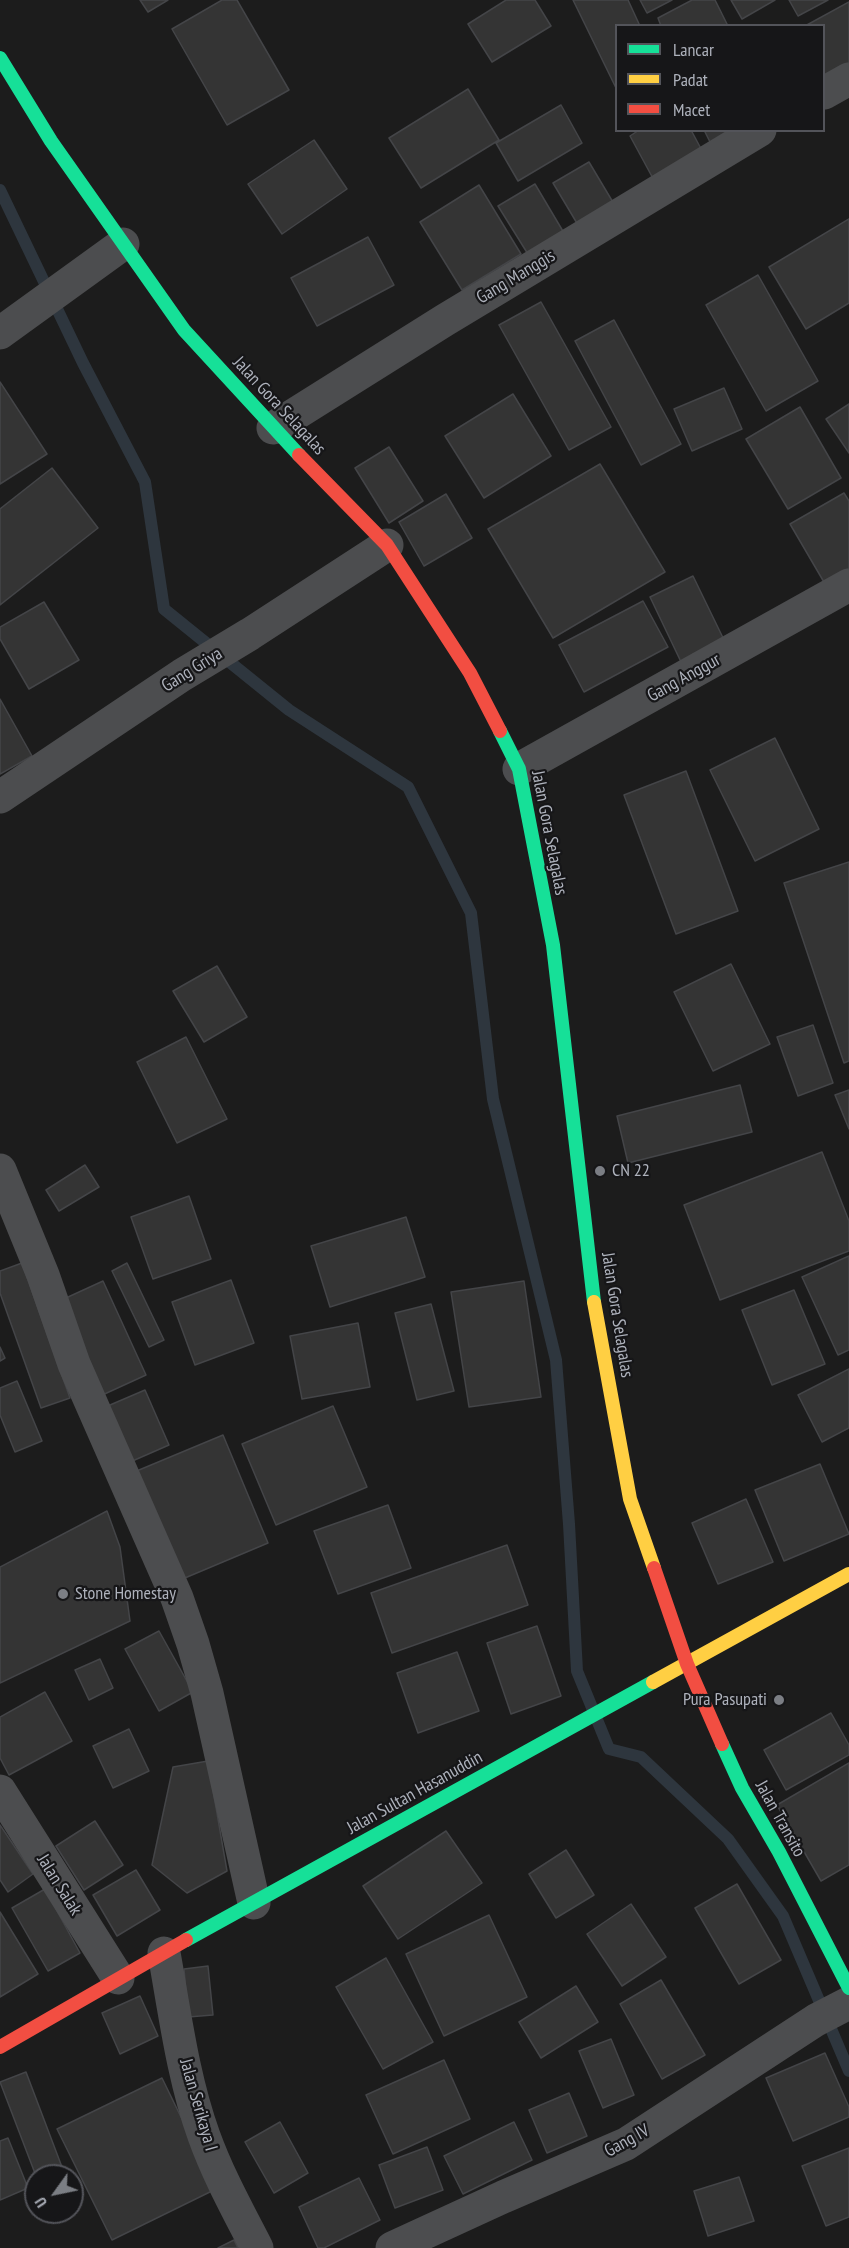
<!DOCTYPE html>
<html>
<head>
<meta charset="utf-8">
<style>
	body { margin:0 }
	#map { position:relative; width:849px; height:2248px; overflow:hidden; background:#1c1c1c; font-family:"PT Sans Narrow",sans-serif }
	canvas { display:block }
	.legend { position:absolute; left:615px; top:24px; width:210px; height:108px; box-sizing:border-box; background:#161618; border:2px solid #53545a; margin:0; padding:8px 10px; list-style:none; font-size:18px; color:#aeb2bc }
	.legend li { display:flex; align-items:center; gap:12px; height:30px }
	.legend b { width:30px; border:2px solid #53545a }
	.north { position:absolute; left:24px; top:2164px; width:60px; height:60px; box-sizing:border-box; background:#161618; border:2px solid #53545a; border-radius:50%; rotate:237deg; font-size:16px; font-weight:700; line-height:24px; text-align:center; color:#aeb2bc }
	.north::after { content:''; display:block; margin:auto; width:21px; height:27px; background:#7b7e84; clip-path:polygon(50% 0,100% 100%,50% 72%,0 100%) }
</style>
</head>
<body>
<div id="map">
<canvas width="849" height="2248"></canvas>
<ul class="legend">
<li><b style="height:8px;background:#16e098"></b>Lancar</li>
<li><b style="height:8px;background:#ffcf43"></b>Padat</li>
<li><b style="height:8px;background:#f24e42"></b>Macet</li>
</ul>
<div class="north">U</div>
</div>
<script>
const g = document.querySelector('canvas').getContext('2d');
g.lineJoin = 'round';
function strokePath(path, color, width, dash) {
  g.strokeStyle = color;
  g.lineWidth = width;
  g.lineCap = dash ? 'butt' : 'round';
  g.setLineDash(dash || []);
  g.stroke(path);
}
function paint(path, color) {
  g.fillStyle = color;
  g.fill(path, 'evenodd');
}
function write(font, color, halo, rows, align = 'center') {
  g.font = font + ' "PT Sans Narrow",sans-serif';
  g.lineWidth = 4.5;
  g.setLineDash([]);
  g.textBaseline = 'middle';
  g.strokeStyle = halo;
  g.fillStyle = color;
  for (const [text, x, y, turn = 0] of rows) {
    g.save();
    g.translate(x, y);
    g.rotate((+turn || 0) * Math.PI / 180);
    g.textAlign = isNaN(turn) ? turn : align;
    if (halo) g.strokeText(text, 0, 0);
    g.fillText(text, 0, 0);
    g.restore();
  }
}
const stream = new Path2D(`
	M0,190L83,363L145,482L164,609L289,710L408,787L471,913L493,1099L556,1360L569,1524L577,1671L609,1749L641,1757L728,1839L783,1916L849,2071`);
const building = new Path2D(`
	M140,0H168L148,12Z
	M222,0H237L289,90L227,125L172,29Z
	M506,0H535L551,26L492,62L468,24Z
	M573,0H628L640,26H616V88Z
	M640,0H672L647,13Z
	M692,0H715L728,26H661L658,18Z
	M731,0H775L742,19Z
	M789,0H828L798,16Z
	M849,2V64L824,78V26H805Z
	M468,89L499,140L421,188L389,138Z
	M561,105L582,143L518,181L496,143Z
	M639,130H691L706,158L656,184L630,136Z
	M704,130H745L713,148Z
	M314,140L347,189L282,234L248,184Z
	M589,162L617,209L581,230L553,183Z
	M535,184L567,238L531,259L498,206Z
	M479,185L521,254L462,290L420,222Z
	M849,219V303L806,329L769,267Z
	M368,237L394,285L317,326L291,278Z
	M758,275L818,381L766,411L706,305Z
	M541,302L611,427L569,450L499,325Z
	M614,320L681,444L641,465L575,341Z
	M0,382L47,454L0,484Z
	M724,388L742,429L692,451L674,409Z
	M513,394L551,456L484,498L445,436Z
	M849,404V453L826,419Z
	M800,407L841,478L788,509L746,439Z
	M389,447L423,501L389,523L355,468Z
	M600,464L665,572L553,638L488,529Z
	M52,468L98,528L0,605V509Z
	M844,493L849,501V576L828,589L790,524Z
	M446,494L472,538L424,566L399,522Z
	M693,576L726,644L682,664L650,597Z
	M643,601L668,647L584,692L559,645Z
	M44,602L79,660L29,689L0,639V627Z
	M0,699L32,756L0,774Z
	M775,738L819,829L755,861L710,770Z
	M686,771L738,911L676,934L624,795Z
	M849,862V1061L844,1063L784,883Z
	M731,964L770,1044L713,1071L674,992Z
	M217,966L247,1017L204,1042L173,991Z
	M813,1025L833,1083L798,1096L777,1037Z
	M186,1037L227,1119L177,1143L137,1062Z
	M740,1085L752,1132L628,1163L617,1116Z
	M849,1090V1129L835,1095Z
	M822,1152L849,1221V1251L720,1300L684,1205Z
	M85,1165L99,1187L59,1211L46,1190Z
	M189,1196L211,1259L153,1279L131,1217Z
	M406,1217L425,1277L330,1307L311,1246Z
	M849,1256V1350L838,1355L802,1277Z
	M22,1263L70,1398L41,1408L0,1293V1271Z
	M127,1263L164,1340L149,1347L112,1271Z
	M231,1280L254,1343L195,1365L172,1302Z
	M103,1281L146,1375L98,1397L55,1303Z
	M524,1281L541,1397L469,1407L451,1292Z
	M794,1290L825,1364L772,1385L742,1310Z
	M431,1304L454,1391L417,1400L395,1313Z
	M358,1323L370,1387L302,1399L290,1336Z
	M0,1347L5,1358L0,1361Z
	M849,1369V1428L822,1442L798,1395Z
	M17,1381L42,1441L15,1452L0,1415V1388Z
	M145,1390L169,1445L121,1466L96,1411Z
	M333,1406L367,1487L276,1525L242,1444Z
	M223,1435L268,1543L173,1583L127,1475Z
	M820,1464L849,1534L784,1561L755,1490Z
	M746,1499L773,1562L718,1584L692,1523Z
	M388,1505L411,1568L338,1594L314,1531Z
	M107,1511L120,1547L130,1621L0,1683V1567Z
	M507,1545L528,1605L392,1653L371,1593Z
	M537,1626L561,1696L511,1714L487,1643Z
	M159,1631L193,1692L159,1711L125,1649Z
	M457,1652L479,1711L418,1733L397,1673Z
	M100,1659L113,1688L89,1700L75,1670Z
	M45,1692L72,1741L9,1775L0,1758V1717Z
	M831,1713L849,1745V1755L786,1790L764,1750Z
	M129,1729L149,1771L113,1788L93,1746Z
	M208,1761L227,1871L187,1893L152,1865L173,1767Z
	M849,1763V1865L821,1881L777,1805Z
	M95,1821L123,1865L84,1890L56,1846Z
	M0,1825L33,1874L8,1892L0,1880Z
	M446,1831L482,1883L398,1939L363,1886Z
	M566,1850L594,1895L556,1918L529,1874Z
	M136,1870L160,1910L117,1936L93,1895Z
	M737,1884L781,1960L739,1984L695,1908Z
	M45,1889L80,1953L48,1971L12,1908Z
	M631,1904L666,1957L622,1986L587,1934Z
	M0,1912L38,1974L0,1997Z
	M489,1915L527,1997L444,2036L406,1954Z
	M386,1958L433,2042L383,2069L336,1987Z
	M208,1966L213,2015L188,2017L184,1969Z
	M661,1980L705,2055L662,2079L620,2004Z
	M576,1986L598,2022L541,2058L519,2022Z
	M140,1996L158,2036L120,2054L102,2013Z
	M611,2039L634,2095L603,2108L579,2051Z
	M825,2053L849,2107V2117L793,2141L766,2078Z
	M444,2060L470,2119L393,2154L366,2095Z
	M26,2072L65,2175L63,2176H36L0,2082Z
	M162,2078L216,2189L112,2240L57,2129Z
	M569,2093L587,2136L547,2153L529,2110Z
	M280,2122L308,2173L274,2193L245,2142Z
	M514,2122L532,2160L463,2194L444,2156Z
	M8,2138L28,2188L0,2200V2141Z
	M427,2147L443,2190L395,2208L379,2165Z
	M849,2148V2217L826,2226L802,2166Z
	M739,2177L754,2221L708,2236L694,2191Z
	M359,2178L380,2220L324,2248H318L299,2207Z
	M234,2240L238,2248H218Z`);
const street = new Path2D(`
	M824,93L849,79
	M0,333L123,244
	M273,428L445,320L760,130
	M519,769L849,585
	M0,797L182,675L250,634L387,545
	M0,1170L43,1275L74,1364L177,1598L193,1644L207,1693L254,1903
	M0,1791L118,1978
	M164,1953C175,2014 183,2078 204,2136C218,2175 238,2211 257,2248
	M392,2248L503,2197L626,2144L816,2020L849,2003`);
const fast = new Path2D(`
	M0,58L51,141L184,330L299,455
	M500,731L519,769L553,945L594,1302
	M722,1744L742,1788L779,1852L849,1988
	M186,1940L653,1682`);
const slow = new Path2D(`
	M594,1302L630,1499L654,1568
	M653,1682L849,1574`);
const jam = new Path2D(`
	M299,455L387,545L470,673L500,731
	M654,1568L687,1664L722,1744
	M0,2047L186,1940`);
const markers = [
	[600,1171,6,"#7b7e84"],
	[63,1594,6,"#7b7e84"],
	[779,1700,6,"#7b7e84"]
];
const streetNames = [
	["Gang Manggis",516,277,-31],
	["Jalan Gora Selagalas",279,406,47],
	["Gang Griya",192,670,-32],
	["Gang Anggur",684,678,-29],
	["Jalan Gora Selagalas",549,833,79],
	["Jalan Gora Selagalas",617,1315,81],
	["Jalan Sultan Hasanuddin",415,1793,-29],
	["Jalan Transito",780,1819,61],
	["Jalan Salak",59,1885,58],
	["Jalan Serikaya I",198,2105,74],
	["Gang IV",627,2141,-29]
];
const poiNames = [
	["CN 22",612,1171],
	["Stone Homestay",75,1594],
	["Pura Pasupati",767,1700,"right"]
];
strokePath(stream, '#2e363e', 12);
paint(building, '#343434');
strokePath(building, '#444548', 1.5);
strokePath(street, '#4c4d4f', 33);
strokePath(fast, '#16e098', 14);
strokePath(slow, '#ffcf43', 14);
strokePath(jam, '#f24e42', 14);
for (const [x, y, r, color] of markers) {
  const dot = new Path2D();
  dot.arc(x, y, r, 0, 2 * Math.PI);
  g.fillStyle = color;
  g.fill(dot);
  strokePath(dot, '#161618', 2);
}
write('18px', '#aeb2bc', '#161618', streetNames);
write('18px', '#aeb2bc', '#161618', poiNames, 'left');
</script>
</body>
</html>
